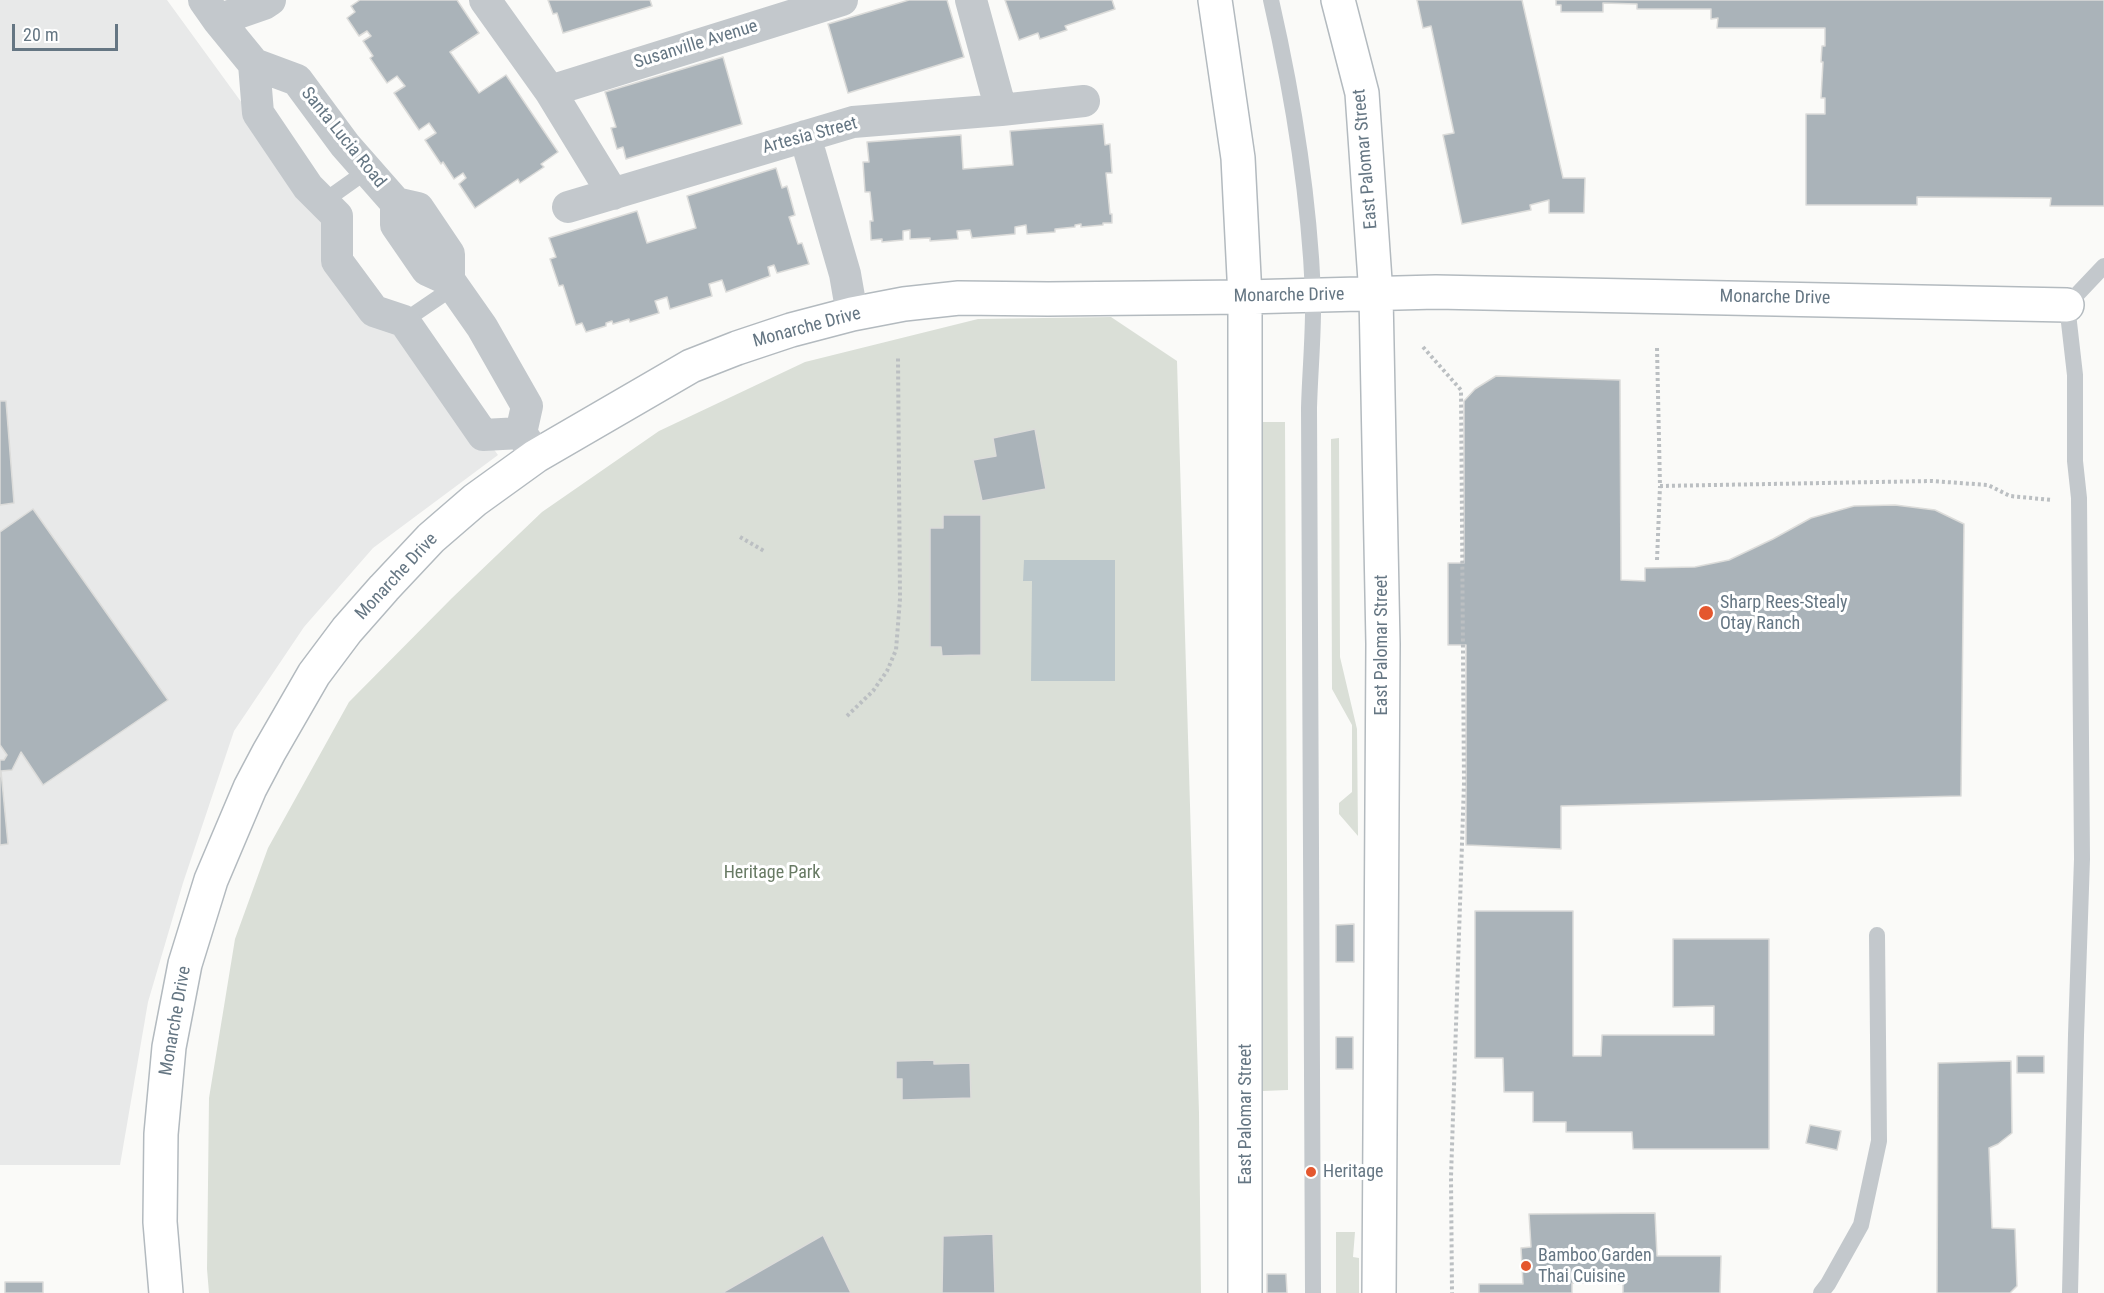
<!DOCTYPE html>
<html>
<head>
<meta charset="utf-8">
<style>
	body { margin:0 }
	#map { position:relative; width:2104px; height:1293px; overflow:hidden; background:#fafaf8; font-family:"Roboto Condensed",sans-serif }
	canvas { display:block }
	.scale { position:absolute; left:12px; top:24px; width:106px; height:27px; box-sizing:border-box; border:3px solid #657683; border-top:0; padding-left:8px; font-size:18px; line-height:21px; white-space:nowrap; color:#657683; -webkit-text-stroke:4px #fff; paint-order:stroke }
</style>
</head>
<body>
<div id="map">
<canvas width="2104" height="1293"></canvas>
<div class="scale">20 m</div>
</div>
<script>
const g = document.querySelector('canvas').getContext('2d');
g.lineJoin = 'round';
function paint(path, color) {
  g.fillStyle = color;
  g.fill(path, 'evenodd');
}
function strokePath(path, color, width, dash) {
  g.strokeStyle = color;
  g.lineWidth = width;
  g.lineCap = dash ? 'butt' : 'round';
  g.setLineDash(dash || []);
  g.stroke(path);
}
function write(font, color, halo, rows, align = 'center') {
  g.font = font + ' "Roboto Condensed",sans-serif';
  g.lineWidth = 6;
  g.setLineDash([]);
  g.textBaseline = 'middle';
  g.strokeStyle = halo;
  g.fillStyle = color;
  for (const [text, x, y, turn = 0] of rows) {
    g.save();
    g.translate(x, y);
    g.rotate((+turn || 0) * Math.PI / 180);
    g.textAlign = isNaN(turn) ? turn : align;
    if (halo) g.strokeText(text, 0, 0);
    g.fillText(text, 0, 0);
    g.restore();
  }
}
const built = new Path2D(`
	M0,0H167L498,455L373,548L304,627L234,731L183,883L148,1002L120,1165H0Z`);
const green = new Path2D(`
	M1111,317L1177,361L1199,1113L1201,1293H209L207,1269L209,1098L235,939L268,848L349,702L452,598L542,512L659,431L805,362L978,319Z
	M1261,422H1285L1288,1090L1263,1091Z
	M1339,438L1340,657L1357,729L1358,836L1339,814V803L1352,792V725L1332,689L1331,439Z
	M1336,1232H1355L1353,1257L1359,1258V1293H1336Z`);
const water = new Path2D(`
	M1024,560H1115V681H1031L1032,581H1023Z`);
const building = new Path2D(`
	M360,0H457L479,33L450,52L479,93L506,75L558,152L541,164L544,167L520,183L518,179L475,208L459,184L466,178L463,173L454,179L443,162L441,164L425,140L436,133L429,123L419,130L394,93L405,86L397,76L387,83L370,58L373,56L363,41L371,36L367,31L359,36L347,18L355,12L351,6Z
	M548,0H650L652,6L563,33L557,13L553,14Z
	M909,0H947L964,57L848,93L828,24Z
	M1005,0H1112L1115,9L1065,26L1067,30L1040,39L1038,33L1019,40Z
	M1417,0H1522L1563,178H1585L1584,213H1549V200L1530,205L1531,210L1462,224L1443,135L1454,133L1431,26L1423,28Z
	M1556,0H2104V206H2050L2051,198L1917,197V205H1806V114H1825V98H1821L1823,62H1821L1822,46H1825V28H1717L1718,18L1711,19V9H1637V4L1603,3V12H1561V5H1556Z
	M723,57L742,124L626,159L623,147L617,149L611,128L616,127L605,92Z
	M1103,124L1105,145L1110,144L1112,173H1106L1110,214H1112V223H1103V225L1081,227V224L1075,225V227L1055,229V232L1027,234L1026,225L1015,227V234L972,238L970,230L957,231L958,239L930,241V238L910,239V230L903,231V240L882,242V239L871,240L870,221H873L870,192H865L863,162H869L867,142L961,135L963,169L1013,165L1010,131Z
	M776,168L782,188L787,186L795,215L789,217L798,244L802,243L809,264L777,273L774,265L768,267L770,276L726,292L722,280L709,284L712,296L670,309L667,297L655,301L659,313L630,322L629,319L613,324L612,321L606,323V326L586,332L582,323L576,325L563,285L559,286L550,259L556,257L549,238L637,211L647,243L696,228L687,196Z
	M1496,376L1620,380L1621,580L1645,581V568L1695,567L1729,560L1773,539L1811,518L1854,506L1895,505L1935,510L1964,524L1961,796L1561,806V849L1466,845V645H1448V563H1464V401L1475,389Z
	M0,401H6L14,503L0,505Z
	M1035,429L1046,489L982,501L973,460L996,456L993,438Z
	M33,509L168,700L43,785L21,752L12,770L1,771L8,844L0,845V760H4L7,755L0,745V532Z
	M943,515H981V655L942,656L941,647H930V528H943Z
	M1475,911H1573V1056H1601L1602,1035H1714V1006L1673,1007V939H1769V1149H1633L1632,1132H1566V1122H1533V1092H1504L1503,1058H1475Z
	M1354,924V962H1336V925Z
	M1336,1037H1353V1069H1336Z
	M2017,1056H2044V1073H2017Z
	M934,1060V1064L970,1063L971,1098L902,1100V1079H896V1061Z
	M2011,1061L2012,1133L1998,1144L1989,1148L1992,1228L2015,1229L2017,1286L2010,1293H1937L1938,1063Z
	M1810,1125L1841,1131L1837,1150L1806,1143Z
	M1655,1213L1657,1256H1721L1720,1293H1623V1284L1572,1283V1293H1479V1284H1523L1521,1248L1531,1247L1529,1214Z
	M993,1234L995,1293H942L943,1236Z
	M823,1235L851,1293H722Z
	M1267,1274H1286L1287,1293H1267Z
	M5,1282H43V1293H5Z`);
const path = new Path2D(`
	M1423,347L1461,390L1464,783L1451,1177L1452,1293
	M1657,348L1660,486L1932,481L1988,485L2010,496L2052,500
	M740,537L764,551
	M1657,560L1660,486
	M847,716L873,691L887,671L896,650L900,599L898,356`);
const lane = new Path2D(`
	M1271,0C1293,96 1309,195 1313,293C1314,331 1310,370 1309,408L1313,1293
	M323,202L368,170
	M404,321L454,287
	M1821,1293L1828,1284L1861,1225L1879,1141L1877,935
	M2070,1293L2076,1035L2082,859L2079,498L2075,461V375L2067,305L2104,266`);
const street = new Path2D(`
	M204,0L218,20L254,64L297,80L345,145L396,203L418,208L449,254V280L482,327L527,406L521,433
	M485,0L550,91L613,194
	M971,0L1001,110
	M218,20L264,4L270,0
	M254,64L258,113L308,187L337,216V261L374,311L404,321L483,435L521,433L533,451
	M550,91L842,0
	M805,136L845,274L852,314
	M396,203V225L427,270L449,280
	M568,207L853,122L1001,110L1084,101`);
const secondary = new Path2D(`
	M1215,0L1238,158L1245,297V1293
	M1338,0L1362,93L1376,295L1383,644L1379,1293
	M166,1293L160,1222L161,1134L169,1047L185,964L211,880L250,788L269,752L314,674L347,630L384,588L431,538L475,500L536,456L691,366L737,348L791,330L852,314L904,304L959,298L1048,299L1245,297L1436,292L2067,305`);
const markers = [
	[1706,613,8,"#e4572e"],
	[1311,1172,6,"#e4572e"],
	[1526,1266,6,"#e4572e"]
];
const streetNames = [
	["Susanville Avenue",696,45,-17],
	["Artesia Street",810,136,-15],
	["Santa Lucia Road",343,138,51],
	["East Palomar Street",1366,159,-95],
	["Monarche Drive",1289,296,-1],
	["Monarche Drive",1775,298,1],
	["Monarche Drive",807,328,-15],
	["Monarche Drive",397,577,-47],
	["East Palomar Street",1382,645,-90],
	["Monarche Drive",176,1021,-80],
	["East Palomar Street",1246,1114,-90]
];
const poiNames = [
	["Sharp Rees-Stealy",1720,603],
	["Otay Ranch",1720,624],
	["Heritage",1323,1172],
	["Bamboo Garden",1538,1256],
	["Thai Cuisine",1538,1277]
];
const parkNames = [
	["Heritage Park",772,873]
];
paint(built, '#e8e9e9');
paint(green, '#dadfd7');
paint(water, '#bbc7cb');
paint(building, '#aab3b9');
strokePath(building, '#dcdcda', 1.5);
strokePath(secondary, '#b3babf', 36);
strokePath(path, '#bbbfc2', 4, [3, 3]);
strokePath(lane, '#c3c8cc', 16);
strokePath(street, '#c3c8cc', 32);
strokePath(secondary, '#fff', 33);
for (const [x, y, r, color] of markers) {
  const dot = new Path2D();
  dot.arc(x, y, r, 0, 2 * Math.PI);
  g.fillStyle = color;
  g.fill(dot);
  strokePath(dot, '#fff', 2);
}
write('18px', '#657683', '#fff', streetNames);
write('18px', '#657683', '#fff', poiNames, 'left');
write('18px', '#687a64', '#fff', parkNames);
</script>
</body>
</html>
